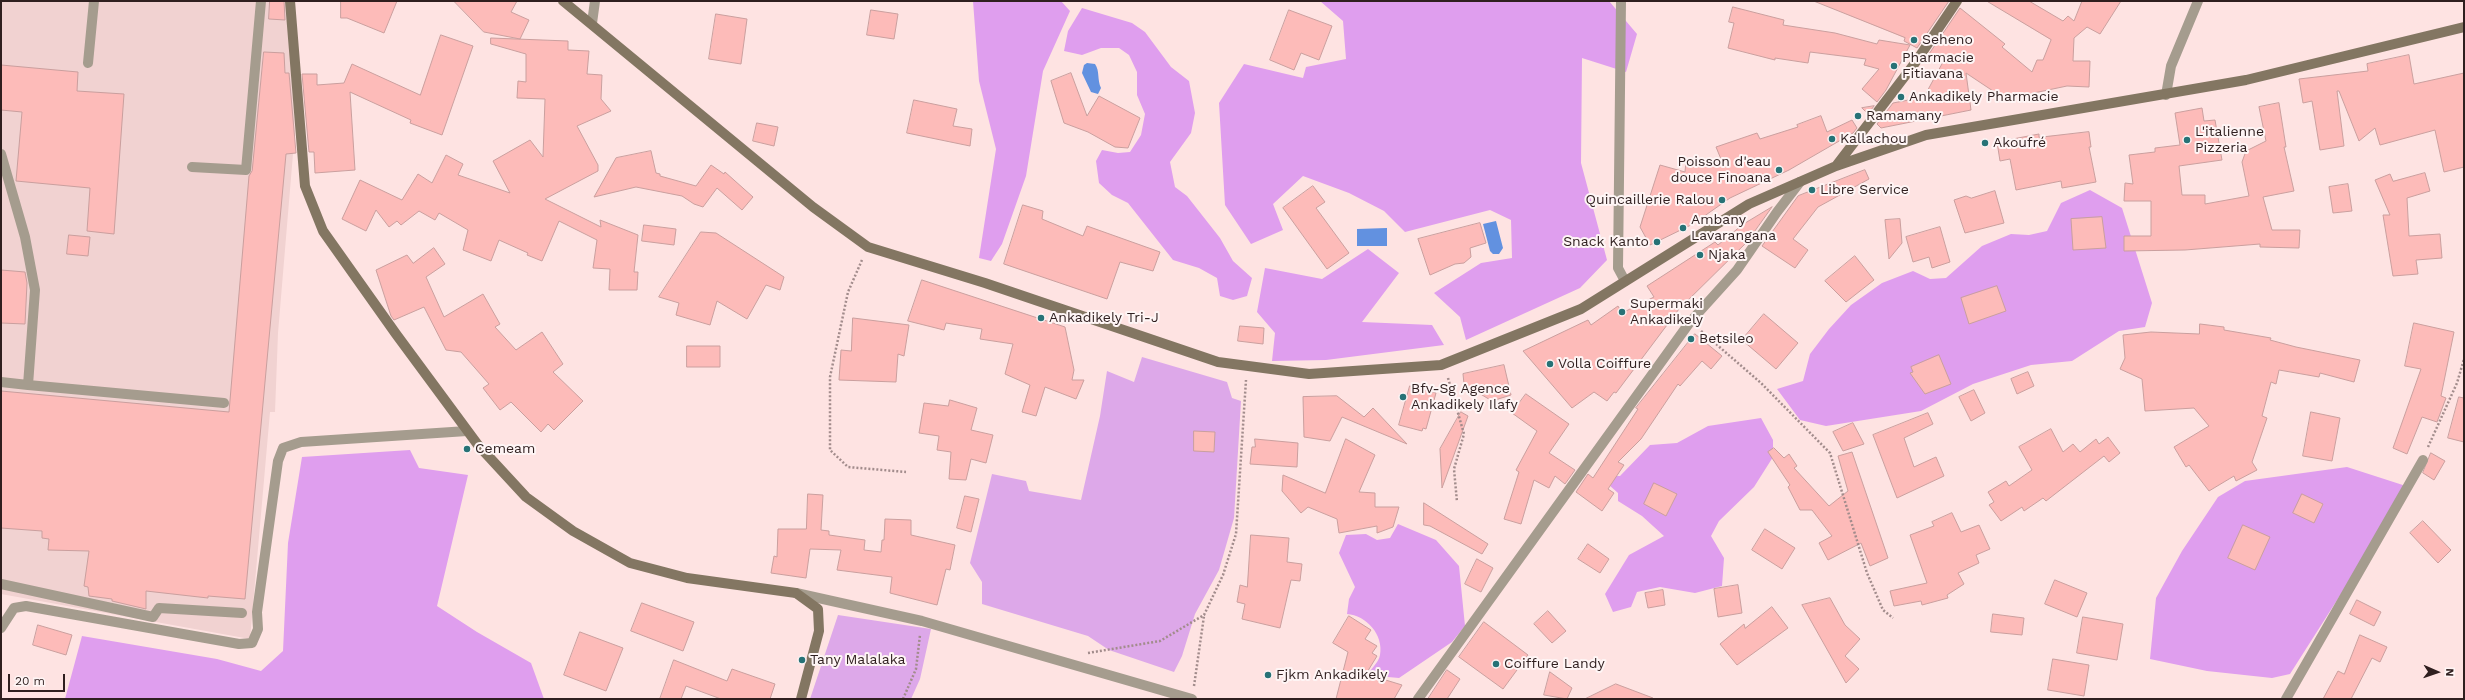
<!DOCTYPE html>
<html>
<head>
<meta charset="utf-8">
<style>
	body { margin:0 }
	#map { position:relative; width:2465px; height:700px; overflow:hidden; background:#fee3e2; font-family:"Work Sans",sans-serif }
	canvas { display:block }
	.frame { position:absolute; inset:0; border:2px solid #2f1f1f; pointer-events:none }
	.north { position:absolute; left:2417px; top:652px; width:40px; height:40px; -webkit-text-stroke:3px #fef5f5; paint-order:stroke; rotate:92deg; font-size:11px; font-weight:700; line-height:16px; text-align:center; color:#2f1f1f }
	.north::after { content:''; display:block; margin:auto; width:14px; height:18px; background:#2f1f1f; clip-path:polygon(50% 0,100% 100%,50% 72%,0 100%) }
	.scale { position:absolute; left:8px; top:674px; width:57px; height:18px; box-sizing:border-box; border:2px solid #2f1f1f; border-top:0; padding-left:5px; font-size:12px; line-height:14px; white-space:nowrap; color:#2f1f1f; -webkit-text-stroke:3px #fef5f5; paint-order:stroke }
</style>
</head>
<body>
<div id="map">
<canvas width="2465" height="700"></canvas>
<div class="frame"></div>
<div class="north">N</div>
<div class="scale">20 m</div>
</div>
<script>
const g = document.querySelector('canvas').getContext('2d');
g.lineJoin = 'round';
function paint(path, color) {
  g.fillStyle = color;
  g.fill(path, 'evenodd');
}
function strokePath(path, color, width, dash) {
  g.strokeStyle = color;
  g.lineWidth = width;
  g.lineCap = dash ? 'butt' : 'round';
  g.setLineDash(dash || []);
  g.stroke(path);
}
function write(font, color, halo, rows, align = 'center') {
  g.font = font + ' "Work Sans",sans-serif';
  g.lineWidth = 4;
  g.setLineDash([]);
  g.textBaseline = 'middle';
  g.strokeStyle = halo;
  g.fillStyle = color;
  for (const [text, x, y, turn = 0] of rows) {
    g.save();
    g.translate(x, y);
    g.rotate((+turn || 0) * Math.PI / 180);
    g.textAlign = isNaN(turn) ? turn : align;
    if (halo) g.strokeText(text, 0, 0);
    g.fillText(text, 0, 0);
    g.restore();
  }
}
const built = new Path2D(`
	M1,1H287L295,130L278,333L275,412H270L250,639L1,594Z`);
const green = new Path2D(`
	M1142,357L1227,382L1232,398L1241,401L1234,518L1219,570L1195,614L1182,656L1174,672L1109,650L1088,636L982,604V582L970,563L992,474L1026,481L1029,491L1081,500L1100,416L1107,371L1134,382Z
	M838,615L931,629L920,679L911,699H810Z`);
const forest = new Path2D(`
	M973,1H1061L1070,11L1043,71L1026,176L1002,244L991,261L979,258L996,149L979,81Z
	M1320,1H1609L1637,34L1626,72L1582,58L1581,163L1607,260L1580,288L1466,340L1460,317L1434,293L1481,263L1512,258L1511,220L1490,210L1405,232L1384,211L1349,193L1303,176L1273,204L1283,230L1251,244L1225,205L1219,103L1244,64L1303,78L1306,67L1346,59L1343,21Z
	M1082,8L1132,23L1145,32L1171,67L1189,81L1195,113L1191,133L1170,162L1175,187L1187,196L1220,238L1233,261L1252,278L1247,296L1233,300L1220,296L1217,278L1199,268L1173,260L1128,203L1112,195L1099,183L1096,161L1102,150L1118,153L1130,152L1141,135L1145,114L1137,95V72L1129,55L1119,48H1101L1082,55L1064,51L1068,31Z
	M2090,190L2122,208L2152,303L2145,327L2119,331L2072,361L2031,365L1973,384L1921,411L1826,426L1800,420L1777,389L1803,381L1810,354L1829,329L1851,305L1882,283L1913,271L1930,279L1946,278L1982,246L2011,234L2029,235L2047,231L2061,203Z
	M1368,249L1399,273L1362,322L1432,325L1444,345L1326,360L1272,361L1275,333L1257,312L1265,268L1322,279Z
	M1761,418L1773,440V457L1754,487L1719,521L1711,536L1724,558L1722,586L1695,593L1660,587L1637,592L1631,607L1613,612L1605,594L1629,555L1664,536L1642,516L1618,501V493L1599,476H1620L1650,445L1677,443L1708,426Z
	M410,450L419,468L468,475L437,606L477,632L531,663L544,699H65L82,636L217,659L261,671L283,651L288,543L302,457Z
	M2347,467L2409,487L2290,674L2272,678L2207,671L2150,659L2156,598L2182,551L2218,497L2245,481Z
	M1398,524L1436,540L1459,566L1465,626L1452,642L1399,678L1377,676L1370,671C1373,667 1379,661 1380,655C1384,635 1366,615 1347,614L1349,599L1355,587L1339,553L1346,535L1366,534L1377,540L1390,538Z`);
const water = new Path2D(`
	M1087,63L1095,64C1100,71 1097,80 1101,88L1098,94L1091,92L1082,73L1084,65Z
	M1496,221L1503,248L1499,254H1493L1490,251L1483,224Z
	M1387,228V246H1357V229Z`);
const building = new Path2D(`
	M270,1H284L285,20L269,19Z
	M341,1H397L384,33L347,18H341Z
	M454,1H517L511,12L529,20L520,39L484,32Z
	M1814,1H1949L1917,48L1904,41L1905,38Z
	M1987,1H2029L2063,21L2068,16L2074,21L2082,1H2121L2100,34L2087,27L2074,38L2073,61H2090L2089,87L2067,86L2005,99L1966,73L1971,110L1881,128L1877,124L1893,103L1924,97L1943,62L1929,54L1960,8L2005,44L2002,47L2032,72L2037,60H2043L2051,40Z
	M1733,7L1784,20L1783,25L1835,33L1877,44L1879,40L1910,45L1886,90L1877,102L1862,89L1879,69L1864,65L1866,59L1810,52L1808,63L1775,58V60L1728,48L1734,23L1729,22Z
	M871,10L898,14L894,39L867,35Z
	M1289,10L1332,26L1319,60L1301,53L1294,70L1270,60Z
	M716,14L747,19L741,64L709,59Z
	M441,35L473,46L442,135L410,123L411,120L350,92L355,170L315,173L314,152H309L302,74H317V85L344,83L352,64L420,95Z
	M491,38L568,41V50L589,51L587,74L602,75L601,99L611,111L577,126L598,165V171L545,199L601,227L600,220L638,235L634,272H638L637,290H609L610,269L593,268L597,240L559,221L542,261L527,255L528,253L499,240L491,261L463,250L468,230L439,213L435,220L419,211L401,225L397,221L389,227L376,210L366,231L342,219L360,180L402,200L418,174L432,183L446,155L463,164L458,175L510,193L493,161L530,140L543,157L545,99L517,98L518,81L526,82V54L491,44Z
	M264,52L284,53L285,73H289L296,153L286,154L245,599L208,596V598L146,591V609L112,601V599L89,596L88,587L84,586L89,551L48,550L49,539L42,538V531L1,528V391L229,412L249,176L252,171Z
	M2409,55L2414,84L2464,73V167L2444,172L2435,130L2380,145L2375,128L2359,141L2339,91H2337L2344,146L2320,150L2312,101L2303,103L2299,79L2368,71L2367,64Z
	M1,65L78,72L77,91L124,94L114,234L87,231L90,188L16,181L22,112L1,110Z
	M1071,73L1087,116L1099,96L1140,118L1128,148L1115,147L1088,132L1064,123L1051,81Z
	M914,100L957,109L953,126L972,129L970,146L907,133Z
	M2279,103L2286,147H2284L2294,191L2263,197L2272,230H2300L2299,248L2260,247V244L2185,250L2124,251V236H2151V201H2124L2125,183L2133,184L2129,155L2155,152V148L2180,145L2175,113L2202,108L2204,121L2215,120L2222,160L2179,166L2182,195H2205V204L2249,196L2242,162L2246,151L2266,141L2259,107Z
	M1874,106L1868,114L1862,108Z
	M1821,116L1827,132L1852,120L1857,128L1853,133L1789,170L1730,198L1693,224L1650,245L1640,227L1660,165L1685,172L1686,161L1723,164L1716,147L1757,133L1760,139L1798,127L1797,125Z
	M757,123L778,127L774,146L753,141Z
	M2089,132L2091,147H2089L2096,182L2062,188L2061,181L2016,190L2010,159L2000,161L1997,142L2039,134V137Z
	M651,151L656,173L660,174V176L696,186L711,165L724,174L725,172L753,197L742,210L717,188L703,207L694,204L682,196L636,187L594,197L616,158Z
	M1865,170L1869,179L1818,207L1793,239L1808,250L1795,268L1762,246L1798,196Z
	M2425,173L2430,191L2407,198L2409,236L2440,234L2442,258L2416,260L2418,274L2393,276L2383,215H2390L2375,180L2390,174L2393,181Z
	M2348,184L2352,211L2333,213L2329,187Z
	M1313,186L1325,202L1316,208L1349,253L1327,269L1283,208Z
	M1995,191L2004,223L1965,233L1954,200L1966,196L1971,198Z
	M1023,205L1043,211L1042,219L1083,236L1087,226L1160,252L1153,271L1120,262L1107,299L1004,264Z
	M1772,207L1747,242L1679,309L1616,393L1614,392L1607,401L1594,392L1572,408L1523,351L1588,320L1591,325L1618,306L1622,313L1654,297L1647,286L1715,242L1718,245L1742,225Z
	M2102,217L2106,248L2073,250L2071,219Z
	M1900,219L1902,243L1889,259L1885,220Z
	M1480,223L1486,243L1470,248L1471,257L1464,263L1455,264L1430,275L1418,239Z
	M644,225L676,229L674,245L642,241Z
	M1940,227L1950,262L1932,268L1929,257L1913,262L1906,237Z
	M701,232L716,233L784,277L780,290L766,285L747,319L717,301L710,325L676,315L679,303L659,297Z
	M69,235L90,237L88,256L67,254Z
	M434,248L445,264L426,277L444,317L483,294L500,324L495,327L516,350L542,332L563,364L553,372L583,401L554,430L548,424L541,432L511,402L500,410L483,388L489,384L461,352L446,350L424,307L394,320L391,316L376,270L407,255L413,263Z
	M1855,256L1874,280L1846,302L1825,281Z
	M1,270L25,272L27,283L25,324L1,323Z
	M922,280L1065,327L1074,370L1072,380H1084L1076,399L1045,387L1036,416L1022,412L1030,385L1005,374L1013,344L980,339L982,329L946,323L944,330L908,321Z
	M1997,286L2006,311L1969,324L1961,298Z
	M1764,314L1798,343L1776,369L1742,340Z
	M853,318L909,325L904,356L898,354L896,382L839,380L841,350L851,351Z
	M2414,323L2454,332L2441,396L2446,398L2437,422L2422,417L2407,454L2393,448L2421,369L2405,366Z
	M2200,324L2224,327V330L2271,338L2270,340L2296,347L2360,360L2354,382L2320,373L2319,377L2279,370L2276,384L2271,382L2262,416L2267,418L2252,462L2257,470L2236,481L2234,476L2209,491L2189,465L2186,467L2174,447L2209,426L2194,408L2145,411L2142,379L2120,369L2125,358L2123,335L2151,332L2199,334Z
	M1240,326L1264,328L1263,344L1238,341Z
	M1695,334L1722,356L1711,369L1702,361L1680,386L1678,384L1641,439L1618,462L1624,465L1608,489L1614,493L1602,511L1576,492L1588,474L1593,478L1638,409L1636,408Z
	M687,346H720V367H687Z
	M1939,355L1951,384L1925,394L1910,373L1913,372L1911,367Z
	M1504,365L1511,395L1492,401L1464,384L1463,374Z
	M2028,372L2034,386L2017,394L2011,379Z
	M1410,386L1436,393L1426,429L1423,428L1422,431L1399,425Z
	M1974,390L1985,413L1971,421L1959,397Z
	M1526,394L1569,424L1549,453L1575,470L1565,484L1555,476L1549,488L1534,480L1521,524L1504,519L1519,472L1516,470L1537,431L1512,413Z
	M1337,396L1364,417L1373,408L1407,444L1342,417L1330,441L1304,437L1303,397Z
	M2459,397L2464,398V442L2448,438Z
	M950,400L977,408L971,430L993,435L986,463L971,459L966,480L949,479L951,452L937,450L939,436L919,433L924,403L948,406Z
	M1461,412L1468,416L1442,488L1440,449Z
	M2311,412L2340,418L2332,461L2303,456Z
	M1928,413L1933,424L1904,438L1914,467L1936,457L1944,476L1897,498L1873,435Z
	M1853,423L1864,444L1843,451L1833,432Z
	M2051,429L2063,452L2073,444L2080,452L2096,439L2099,444L2108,437L2120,453L2109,462L2104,456L2046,501L2043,498L2024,511L2022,507L2001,521L1989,505L1994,502L1988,492L2006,481L2009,486L2032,470L2019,447Z
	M1194,431L1215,432L1214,452L1194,451Z
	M1255,439L1298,443L1297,467L1250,464L1252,447H1255Z
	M1346,439L1375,455L1359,492L1375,493V507H1399L1393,527L1377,533V526L1339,533L1337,519L1308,507L1301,513L1282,491L1283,475L1325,493Z
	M1774,448L1784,458L1789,454L1797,466L1794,468L1829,506L1848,491L1838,456L1852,452L1888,558L1870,566L1861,543L1828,560L1819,543L1832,536L1812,510H1800L1788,487L1790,485L1768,452Z
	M2431,453L2445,461L2434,480L2423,473Z
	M1654,483L1677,494L1666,516L1644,504Z
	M808,494L823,495L821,530L829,531V535L865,540L864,550L881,552L882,540H884L885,519L911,520V535L955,545L950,570L946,569L937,605L890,593L892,577L837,570L841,550L810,549L806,578L771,573L774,556L777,557L778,529H806Z
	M2302,494L2323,504L2314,523L2293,513Z
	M965,496L979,499L971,532L957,528Z
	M1424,503L1488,544L1482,554L1430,526L1424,525Z
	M1952,513L1961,532L1979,525L1990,549L1976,555L1979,563L1958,573L1964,584L1947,595L1948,598L1922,605L1921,601L1894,606L1890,591L1927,583L1910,535L1934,526L1932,522Z
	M2423,521L2451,550L2438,563L2410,533Z
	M2243,525L2270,537L2255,570L2228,558Z
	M1765,529L1795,548L1782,569L1752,550Z
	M1251,535L1289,538L1287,562L1302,564L1300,581L1291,580L1280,628L1242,619L1245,604L1237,602L1240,585L1247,587Z
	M1588,544L1609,559L1600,573L1578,559Z
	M1477,559L1493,568L1481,592L1465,584Z
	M2055,580L2087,593L2077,617L2045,604Z
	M1738,585L1742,613L1718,617L1714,589Z
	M1663,590L1665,605L1648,608L1645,593Z
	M1830,598L1845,625L1860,639L1845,656L1859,669L1846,683L1802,605Z
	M2357,600L2381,612L2374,626L2350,614Z
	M642,603L694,622L683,651L631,631Z
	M1772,607L1788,628L1737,665L1720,644L1744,624L1745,628Z
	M1548,611L1566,631L1552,643L1534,624Z
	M1993,614L2024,618L2022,635L1991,632Z
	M1349,616L1371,630L1365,639L1377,646L1372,653L1377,656L1366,674L1402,685L1394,699H1336L1348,652L1333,643Z
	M2083,617L2123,624L2117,660L2077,653Z
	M1484,622L1528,655L1503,689L1459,657Z
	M38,625L72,635L66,655L33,645Z
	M580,632L623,648L606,691L564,675Z
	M2360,635L2387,647L2380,662L2372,658L2351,699H2323L2338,671L2344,674Z
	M2053,659L2089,665L2084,696L2048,690Z
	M674,660L727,681L732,669L775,684L770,699H721L686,686L681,699H660Z
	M1447,670L1460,679L1447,699H1428Z
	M1550,672L1572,688L1567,699L1544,695Z
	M1616,684L1653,698V699H1585Z`);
const path = new Path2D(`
	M862,260L848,292L830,377V450L848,467L906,472
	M1701,331L1761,383L1830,453L1867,573L1883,610L1893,618
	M1448,378L1464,434L1454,469L1457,502
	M2428,447L2457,383L2464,359
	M1088,653L1160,641L1204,615L1223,575L1236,534L1246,380
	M1194,686L1204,616
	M903,699L916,669L920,635`);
const lane = new Path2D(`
	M1621,1L1618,268L1625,281
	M88,63L94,1
	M1,154L25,237L35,290L28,385L224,403
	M192,167L246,170L261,1
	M1,382L28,385
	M1,584L153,617L159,608L242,613
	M1,628L14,608L26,606L239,644L252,643L258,629L257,612L278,461L283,448L301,442L467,431`);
const street = new Path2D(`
	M592,23L595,1
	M2166,95L2171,66L2198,1
	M796,593L922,621L1192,699
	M1418,699L1690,322L1737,270L1777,212L1800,182
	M2286,699L2423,460`);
const secondary = new Path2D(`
	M290,1L305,186L323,231L396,334L478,445L526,497L573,531L630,563L687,578L796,593L818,609L819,631L801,699
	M563,1L813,207L868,247L985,283L1218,362L1309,374L1441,365L1581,309L1749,204L1836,166L1926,135L2246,80L2464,27
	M1836,166L1915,63L1957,1`);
const markers = [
	[1914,40,4,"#277276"],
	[1894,66,4,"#277276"],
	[1901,97,4,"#277276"],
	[1858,116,4,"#277276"],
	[1832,139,4,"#277276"],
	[2187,140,4,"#277276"],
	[1985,143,4,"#277276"],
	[1779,170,4,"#277276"],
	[1812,190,4,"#277276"],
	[1722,200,4,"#277276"],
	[1683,228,4,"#277276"],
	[1657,242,4,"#277276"],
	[1700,255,4,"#277276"],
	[1622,312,4,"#277276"],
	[1041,318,4,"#277276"],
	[1691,339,4,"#277276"],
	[1550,364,4,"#277276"],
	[1403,397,4,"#277276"],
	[467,449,4,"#277276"],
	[802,660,4,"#277276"],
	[1496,664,4,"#277276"],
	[1268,675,4,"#277276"]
];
const poiNames = [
	["Seheno",1922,40],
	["Pharmacie",1902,58],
	["Fitiavana",1902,74],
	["Ankadikely Pharmacie",1909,97],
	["Ramamany",1866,116],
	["L'italienne",2195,132],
	["Pizzeria",2195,148],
	["Kallachou",1840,139],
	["Akoufré",1993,143],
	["Poisson d'eau",1771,162,"right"],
	["douce Finoana",1771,178,"right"],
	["Libre Service",1820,190],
	["Quincaillerie Ralou",1714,200,"right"],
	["Ambany",1691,220],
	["Lavarangana",1691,236],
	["Snack Kanto",1649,242,"right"],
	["Njaka",1708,255],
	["Supermaki",1630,304],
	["Ankadikely",1630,320],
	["Ankadikely Tri-J",1049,318],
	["Betsileo",1699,339],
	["Volla Coiffure",1558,364],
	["Bfv-Sg Agence",1411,389],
	["Ankadikely Ilafy",1411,405],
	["Cemeam",475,449],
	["Tany Malalaka",810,660],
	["Coiffure Landy",1504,664],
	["Fjkm Ankadikely",1276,675]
];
paint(built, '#f1d2d1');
paint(green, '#dda8e9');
paint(forest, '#df9eee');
paint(water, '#6291e0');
paint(building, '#fdbbb9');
strokePath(building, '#ca9f9e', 1);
strokePath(path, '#a28c8c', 2.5, [2, 2]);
strokePath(lane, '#a59c8e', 10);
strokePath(street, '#a59c8e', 10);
strokePath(secondary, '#837662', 10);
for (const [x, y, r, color] of markers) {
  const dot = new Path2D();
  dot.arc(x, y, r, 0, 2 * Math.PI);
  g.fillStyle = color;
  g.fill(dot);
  strokePath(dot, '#fef5f5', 1.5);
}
write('14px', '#2f1f1f', '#fef5f5', poiNames, 'left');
</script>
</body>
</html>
